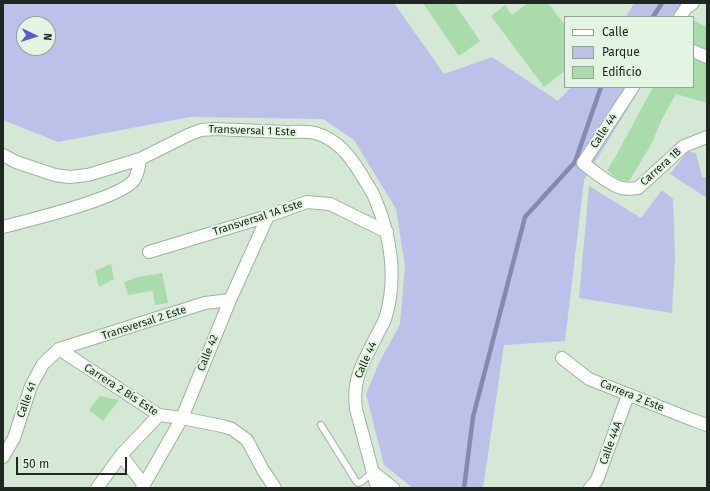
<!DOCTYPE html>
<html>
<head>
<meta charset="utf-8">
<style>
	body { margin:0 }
	#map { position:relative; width:710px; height:491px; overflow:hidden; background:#d5e8d6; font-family:"Fira Sans",sans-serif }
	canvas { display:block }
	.frame { position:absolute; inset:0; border:4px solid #202720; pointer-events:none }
	.legend { position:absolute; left:564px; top:16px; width:130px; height:72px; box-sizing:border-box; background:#e2f5e3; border:1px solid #94a395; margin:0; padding:5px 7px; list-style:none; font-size:12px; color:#202720 }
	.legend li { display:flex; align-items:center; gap:8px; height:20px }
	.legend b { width:20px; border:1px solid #94a395 }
	.north { position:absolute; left:16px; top:16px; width:40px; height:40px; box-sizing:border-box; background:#e2f5e3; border:1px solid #94a395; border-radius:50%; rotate:94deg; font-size:11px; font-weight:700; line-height:16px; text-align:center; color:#202720 }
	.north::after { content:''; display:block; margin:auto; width:14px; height:18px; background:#5858cf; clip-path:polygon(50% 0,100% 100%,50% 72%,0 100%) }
	.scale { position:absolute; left:16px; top:457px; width:111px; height:18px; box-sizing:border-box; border:2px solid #202720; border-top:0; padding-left:5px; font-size:12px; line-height:14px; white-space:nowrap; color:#202720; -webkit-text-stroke:3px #e2f5e3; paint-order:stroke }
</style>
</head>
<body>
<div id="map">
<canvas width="710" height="491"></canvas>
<div class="frame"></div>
<ul class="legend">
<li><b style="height:5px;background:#fff"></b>Calle</li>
<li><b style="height:11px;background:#bbc1e9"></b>Parque</li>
<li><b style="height:11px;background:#a9dbab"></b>Edificio</li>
</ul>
<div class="north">N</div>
<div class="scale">50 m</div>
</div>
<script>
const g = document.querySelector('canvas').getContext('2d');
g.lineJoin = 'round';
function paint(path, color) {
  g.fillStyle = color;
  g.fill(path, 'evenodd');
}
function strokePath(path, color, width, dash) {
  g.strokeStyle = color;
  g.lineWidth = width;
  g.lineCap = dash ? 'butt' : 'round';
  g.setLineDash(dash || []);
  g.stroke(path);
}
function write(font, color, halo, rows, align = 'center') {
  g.font = font + ' "Fira Sans",sans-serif';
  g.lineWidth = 4;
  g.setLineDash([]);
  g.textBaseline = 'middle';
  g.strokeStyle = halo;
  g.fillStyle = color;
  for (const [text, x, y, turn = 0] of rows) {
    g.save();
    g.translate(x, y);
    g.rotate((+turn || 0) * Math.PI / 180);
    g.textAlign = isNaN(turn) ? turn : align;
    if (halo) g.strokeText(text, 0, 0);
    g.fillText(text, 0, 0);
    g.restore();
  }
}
const green = new Path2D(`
	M3,3H394L444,74L492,57L558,101L571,87H641L584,180L565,341L504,345L483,488H413L384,465L366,394L378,365L400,324L405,267L396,209L354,140L323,119L190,117L58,142L3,120ZM24,24H48V48H24Z
	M634,3H692L683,17H626Z
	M688,151L696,153L702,177H707V198L670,174Z
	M589,186L641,218L662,190L673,199L675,258L672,313L579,298Z`);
const stream = new Path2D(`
	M653,17L662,3
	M464,488L473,417L525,217L575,162L601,87`);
const building = new Path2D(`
	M423,3H454L480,41L459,56Z
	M528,3H548L565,25V71L544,87L491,16L505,5L512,15Z
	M693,20L707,27V49L693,44Z
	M693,59L707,64V103L676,94L661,121L652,143L629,181L620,180L615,177L607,170L617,154L653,87H693Z
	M111,264L114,279L99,287L95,271Z
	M162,273L168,303L155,305L153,291L128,295L124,282L138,277Z
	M100,396L119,400L103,421L89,410Z`);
const service = new Path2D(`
	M321,425L356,481L358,483L361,482L373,472`);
const minor = new Path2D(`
	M680,17L686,8L693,3
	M693,51L707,57
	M633,87L583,163C592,170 611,186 622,188C627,189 632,189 638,188L684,146L707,137
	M3,155L16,162L55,175L69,177L88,175L140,159L188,135L201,130L215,129C238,130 262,131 285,132C294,132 306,131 315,133C337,139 350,156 361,174C366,183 373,192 376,201C391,237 397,278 386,316C384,323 380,329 377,335C363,363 352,378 356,409L377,488
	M3,227C29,220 120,199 134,180C138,175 139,166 140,159
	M149,252L268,216L307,202L330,204L387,232
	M59,349L159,415L182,418L222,426L232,429L247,440L263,470L275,488
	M562,358L589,379L693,420L707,425
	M121,455L144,485
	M3,457L14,438L31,386L43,364L59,349L205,303L230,300
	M373,472L393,488
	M97,488L121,455L159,415
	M142,488L182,418L230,300L268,216
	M590,488L597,480L628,395`);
const streetNames = [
	["Transversal 1 Este",252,131,2],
	["Calle 44",604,131,-57],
	["Carrera 1B",661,167,-42],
	["Transversal 1A Este",258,218,-18],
	["Transversal 2 Este",144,323,-18],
	["Calle 42",208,353,-68],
	["Calle 44",366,360,-66],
	["Carrera 2 Bis Este",121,390,33],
	["Carrera 2 Este",632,396,22],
	["Calle 41",27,400,-70],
	["Calle 44A",611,443,-70]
];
paint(green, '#bbc1e9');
strokePath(stream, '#838ab1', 4.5);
paint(building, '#a9dbab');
strokePath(service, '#9fb2a0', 8);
strokePath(minor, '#9fb2a0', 14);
strokePath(service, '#fff', 6);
strokePath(minor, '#fff', 12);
write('11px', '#202720', '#e2f5e3', streetNames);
</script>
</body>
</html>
